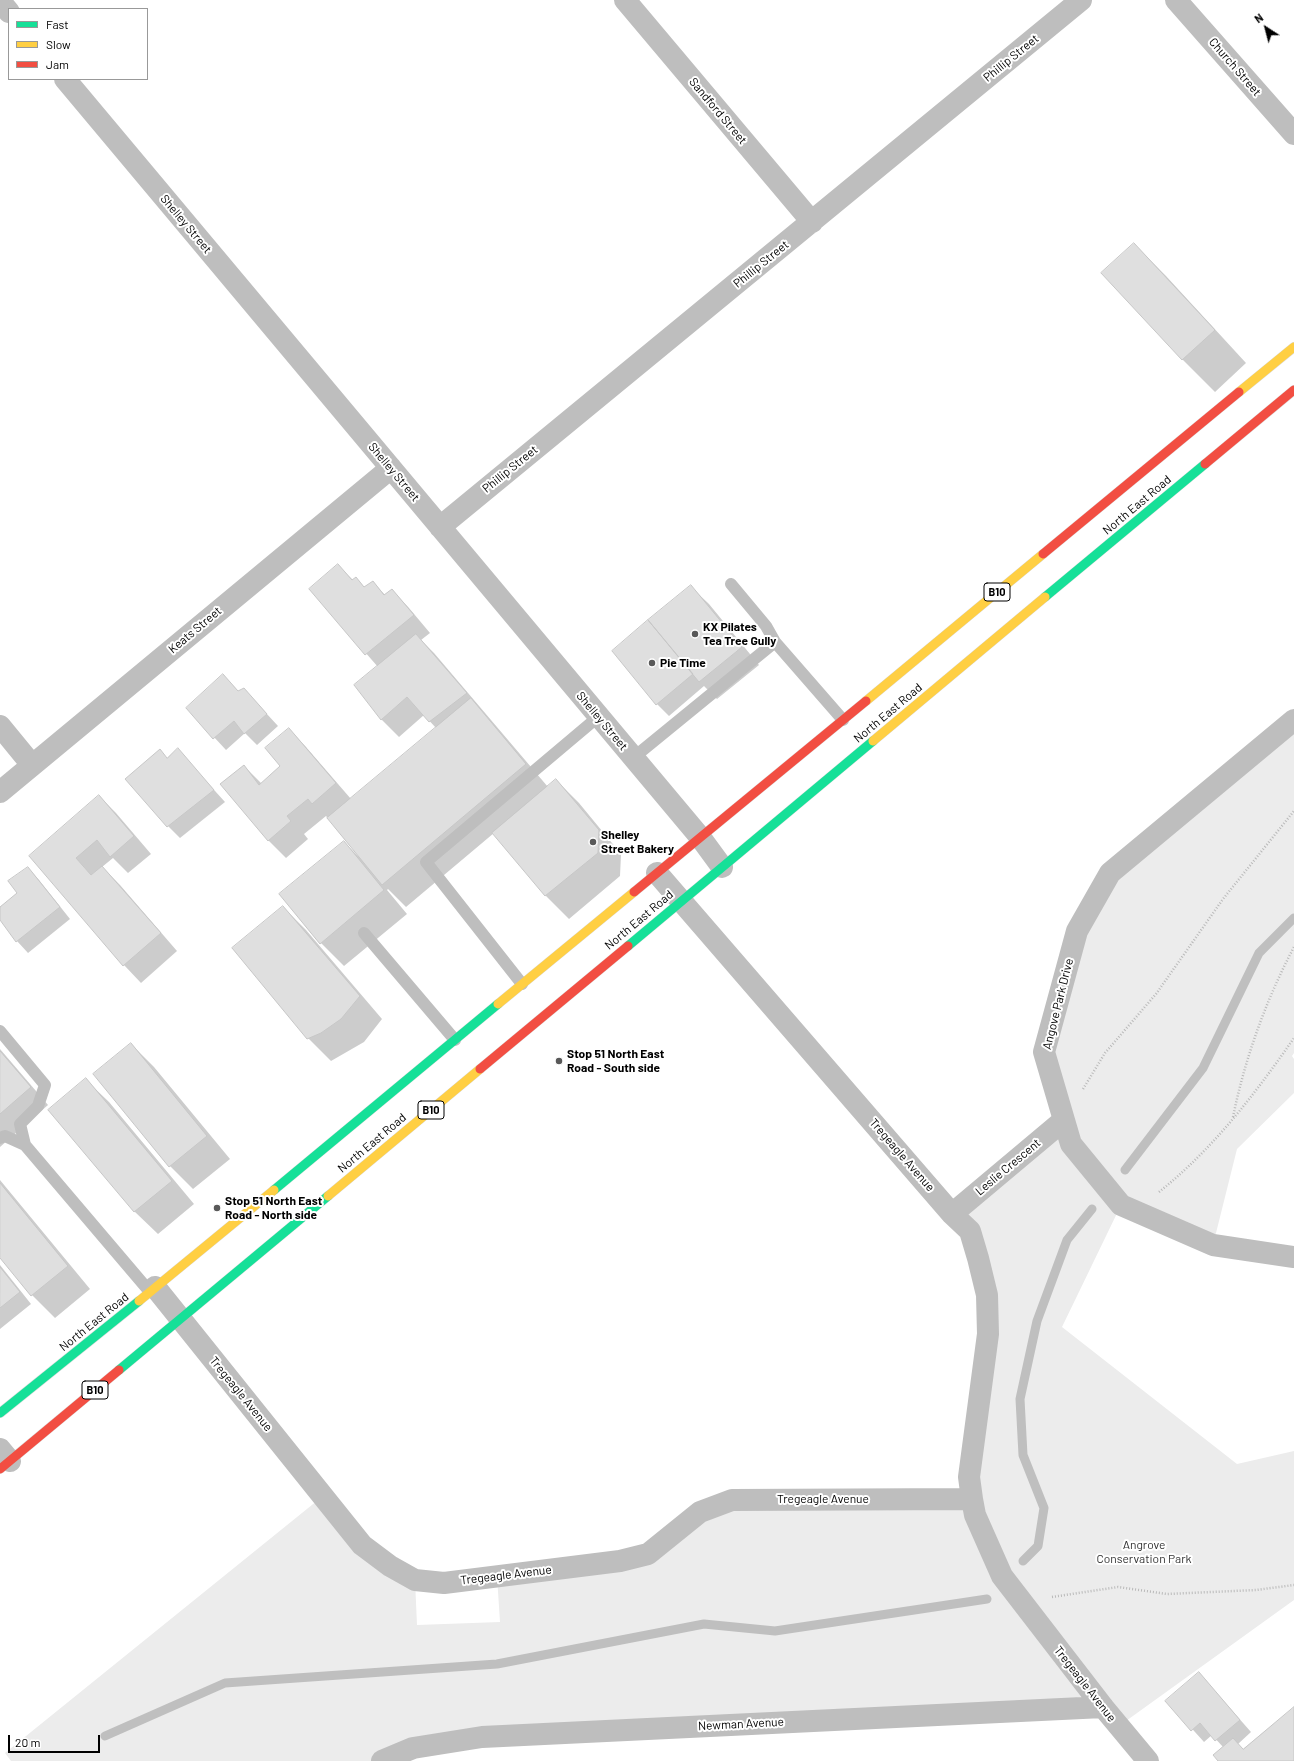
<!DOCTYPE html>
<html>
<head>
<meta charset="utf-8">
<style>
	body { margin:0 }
	#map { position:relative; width:1294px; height:1761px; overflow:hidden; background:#fff; font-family:Barlow,sans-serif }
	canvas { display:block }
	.legend { position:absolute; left:8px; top:8px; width:140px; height:72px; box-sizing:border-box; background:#fff; border:1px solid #999; margin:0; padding:5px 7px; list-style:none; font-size:12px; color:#000 }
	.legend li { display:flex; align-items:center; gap:8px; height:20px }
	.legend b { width:20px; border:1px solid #999 }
	.north { position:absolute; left:1246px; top:8px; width:40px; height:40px; -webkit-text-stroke:3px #fff; paint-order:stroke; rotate:324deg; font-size:11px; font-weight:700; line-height:16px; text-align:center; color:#000 }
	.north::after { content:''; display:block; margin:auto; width:14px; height:18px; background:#000; clip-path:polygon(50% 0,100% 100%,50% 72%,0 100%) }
	.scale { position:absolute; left:8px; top:1735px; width:92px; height:18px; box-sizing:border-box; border:2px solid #000; border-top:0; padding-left:5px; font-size:12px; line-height:14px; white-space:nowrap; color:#000; -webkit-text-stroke:3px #fff; paint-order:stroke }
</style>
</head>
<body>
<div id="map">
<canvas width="1294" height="1761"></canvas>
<ul class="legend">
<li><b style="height:5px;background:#16e098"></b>Fast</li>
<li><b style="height:5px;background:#ffcf43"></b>Slow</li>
<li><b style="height:5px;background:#f24e42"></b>Jam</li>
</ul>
<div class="north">N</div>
<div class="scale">20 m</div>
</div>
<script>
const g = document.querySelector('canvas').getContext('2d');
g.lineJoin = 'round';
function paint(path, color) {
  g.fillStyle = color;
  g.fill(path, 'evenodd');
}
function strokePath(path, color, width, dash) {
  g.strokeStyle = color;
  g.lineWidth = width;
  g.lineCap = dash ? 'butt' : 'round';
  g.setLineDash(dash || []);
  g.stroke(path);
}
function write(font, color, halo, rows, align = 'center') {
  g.font = font + ' Barlow,sans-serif';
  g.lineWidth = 4;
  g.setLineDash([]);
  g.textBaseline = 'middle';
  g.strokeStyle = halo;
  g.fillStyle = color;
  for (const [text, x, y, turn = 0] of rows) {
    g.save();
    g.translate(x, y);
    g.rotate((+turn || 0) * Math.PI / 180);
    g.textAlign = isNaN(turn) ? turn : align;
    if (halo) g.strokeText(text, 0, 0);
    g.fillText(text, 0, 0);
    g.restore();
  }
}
const green = new Path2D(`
	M1294,720V1053L1292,1056L1294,1059V1093L1237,1149L1213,1245L1121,1205L1062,1327L1237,1464L1294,1451V1600L1119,1726L1103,1707L482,1737L382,1761H11L5,1753L323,1496L415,1580L417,1625L500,1622L497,1576L620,1561L700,1512L972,1499V1459L988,1334L970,1231L952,1214L1064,1120L1044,1052L1077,931L1110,873Z`);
const shadow = new Path2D(`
	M1134,244L1166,276L1246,363L1215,392L1183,360L1103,273Z
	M338,566L353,580L356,578L365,588L373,582L385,595L392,590L409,608L430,633L421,640L434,653L548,787L556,780L579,803L621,854L620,876L569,919L546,896L494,833L406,907L388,889L387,890L407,914L344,966L321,943L344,842L359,857L360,856L326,816L304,834L308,839L286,858L269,841L222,784L244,766L262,784L282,766L289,729L306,747L351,799L436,728L424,715L399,737L381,719L378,667L310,589Z
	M691,587L709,604L759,665L717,699L704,686L669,716L657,704L613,651Z
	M223,675L239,692L244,689L278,726L257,745L245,733L226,750L187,708Z
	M178,750L225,802L180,838L168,826V759Z
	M99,796L116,813L151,854L128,873L113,858L102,867L120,885L177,951L141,983L124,965L30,856Z
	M28,868L39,880L70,919L28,953L17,941L0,918V908L18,894Z
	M283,907L306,930L382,1019L364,1042L331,1061L308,1038Z
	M131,1044L154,1067L230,1159L193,1189L170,1166L94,1074Z
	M0,1049L48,1105L0,1147Z
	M86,1080L109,1102L194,1204L158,1234L135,1212L50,1110Z
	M0,1180L90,1289L55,1318L32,1295L0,1256Z
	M0,1265L31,1304L0,1329Z
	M1199,1673L1251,1732L1238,1744L1244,1750L1294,1708V1761H1219L1223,1747L1212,1735L1204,1742L1167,1701Z`);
const stream = new Path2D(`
	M1125,1170L1203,1068L1259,953L1294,918
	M1023,1561L1038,1546L1044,1508L1023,1455L1020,1399L1037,1321L1067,1240L1092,1209
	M105,1736L225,1683L497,1664L704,1624L775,1631L987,1599`);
const building = new Path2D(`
	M1134,243L1215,330L1182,360L1101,273Z
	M338,564L352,580L356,577L364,587L373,581L384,595L392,589L414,615L365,655L309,589Z
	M691,585L742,647L699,682L648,620Z
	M648,620L693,674L656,705L612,651Z
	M416,634L467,693L429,722L407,697L381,720L354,685Z
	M223,674L238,691L244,688L267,714L244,734L234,721L213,739L186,708Z
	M471,698L526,764L382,885L327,818Z
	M289,728L336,783L312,804L308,799L287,816L291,821L268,841L220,784L244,765L259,785L280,766L265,748Z
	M178,748L214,790L167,827L125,779L160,749L167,758Z
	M556,779L599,830L598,853L545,896L492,833Z
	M99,795L134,836L110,857L97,840L76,858L91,875L102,866L161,933L123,966L29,856Z
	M344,841L384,890L320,944L279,894Z
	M28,867L60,907L16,942L0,920V907L17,893L8,881Z
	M283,906L360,996L341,1019L321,1033L307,1039L232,948Z
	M131,1043L207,1136L169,1167L93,1074Z
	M0,1051L31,1087L0,1114Z
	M86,1078L172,1181L134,1212L48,1110Z
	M0,1183L68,1266L31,1296L0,1258Z
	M0,1267L20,1292L0,1308Z
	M1199,1672L1240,1720L1215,1741L1200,1723L1191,1731L1165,1701Z
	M1294,1707V1761H1218L1213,1755L1233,1738L1243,1749Z`);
const path = new Path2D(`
	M1083,1089L1105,1053L1156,994L1223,899L1294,811
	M1233,1117C1245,1058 1266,1000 1294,947
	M1159,1192C1213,1149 1255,1094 1294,1038
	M1052,1597L1118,1587L1167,1594L1256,1590L1294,1585`);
const lane = new Path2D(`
	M731,584L766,626L775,642
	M633,758L775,642L843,720
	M364,933L455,1040
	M522,984L426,862L598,717
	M0,1031L45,1085L38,1106L20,1124L25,1145
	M0,1138L5,1136L25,1145L150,1292`);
const street = new Path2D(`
	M625,0L812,222
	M1176,0L1294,134
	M0,1L9,12
	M65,79L700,837L722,867
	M440,527L1081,0
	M1294,720L1110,873L1077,931L1044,1052L1071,1144L1121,1205L1213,1245L1294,1257
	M0,726L32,765
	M0,792L391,468
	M952,1214L1064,1120
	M155,1287L362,1545L390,1566L415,1580L444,1583L620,1561L648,1554L700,1512L732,1500L972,1499L969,1477L988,1334L987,1295L978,1258L970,1231L952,1214L657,873
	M0,1449L10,1461
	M972,1499L975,1515L1002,1576L1103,1707L1148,1761
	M382,1761L413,1748L482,1737L1103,1707`);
const fast = new Path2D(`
	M1045,597L1205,464
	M628,946L873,741
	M274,1190L498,1004
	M119,1370L328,1196
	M0,1413L139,1301`);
const slow = new Path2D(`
	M1239,392L1294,347
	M866,701L1043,554
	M873,741L1045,597
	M498,1004L634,892
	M328,1196L480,1069
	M139,1301L274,1190`);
const jam = new Path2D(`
	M1205,464L1294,390
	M1043,554L1239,392
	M634,892L866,701
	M480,1069L628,946
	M0,1469L119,1370`);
const markers = [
	[695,634,4,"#595959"],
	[652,663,4,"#595959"],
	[593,842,4,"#595959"],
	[559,1061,4,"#595959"],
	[217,1208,4,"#595959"]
];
const shields = [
	[997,592,26],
	[431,1110,26],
	[95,1390,26]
];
const shieldNames = [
	["B10",997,592],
	["B10",431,1110],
	["B10",95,1390]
];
const streetNames = [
	["Phillip Street",1011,58,-39],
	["Church Street",1235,67,49],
	["Sandford Street",718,111,50],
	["Shelley Street",186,224,50],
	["Phillip Street",761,264,-39],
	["Phillip Street",510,469,-39],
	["Shelley Street",394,472,50],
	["North East Road",1137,505,-40],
	["Keats Street",195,630,-40],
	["North East Road",888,713,-40],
	["Shelley Street",602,721,50],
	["North East Road",639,920,-40],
	["Angove Park Drive",1058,1004,-76],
	["North East Road",372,1143,-40],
	["Tregeagle Avenue",902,1155,49],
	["Leslie Crescent",1008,1167,-40],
	["North East Road",94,1322,-39],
	["Tregeagle Avenue",241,1394,51],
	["Tregeagle Avenue",823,1499],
	["Tregeagle Avenue",506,1575,-7],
	["Tregeagle Avenue",1085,1684,52],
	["Newman Avenue",741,1724,-3]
];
const poiNames = [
	["KX Pilates",703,627],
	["Tea Tree Gully",703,641],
	["Pie Time",660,663],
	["Shelley",601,835],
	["Street Bakery",601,849],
	["Stop 51 North East",567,1054],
	["Road - South side",567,1068],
	["Stop 51 North East",225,1201],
	["Road - North side",225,1215]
];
const parkNames = [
	["Angrove",1144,1545],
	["Conservation Park",1144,1559]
];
paint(green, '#ececec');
paint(shadow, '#0003');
strokePath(stream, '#bfbfbf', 9);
paint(building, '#dfdfdf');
strokePath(building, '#c7c7c7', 1);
strokePath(fast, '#dbdbdb', 10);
strokePath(slow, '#dbdbdb', 10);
strokePath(jam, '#dbdbdb', 10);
strokePath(path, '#b9b9b9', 2.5, [1, 2]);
strokePath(lane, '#bebebe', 12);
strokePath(street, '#bebebe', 22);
strokePath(fast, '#16e098', 9);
strokePath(slow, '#ffcf43', 9);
strokePath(jam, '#f24e42', 9);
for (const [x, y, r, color] of markers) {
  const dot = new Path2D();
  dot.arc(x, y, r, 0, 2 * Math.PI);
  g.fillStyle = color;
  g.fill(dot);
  strokePath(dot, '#fff', 1.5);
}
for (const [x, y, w] of shields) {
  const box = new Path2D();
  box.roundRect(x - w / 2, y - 9, w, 18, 3);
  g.fillStyle = '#fff';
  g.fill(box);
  strokePath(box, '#000', 1);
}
write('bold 11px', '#000', null, shieldNames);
write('12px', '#000', '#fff', streetNames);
write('bold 12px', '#000', '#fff', poiNames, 'left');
write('12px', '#333', '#fff', parkNames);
</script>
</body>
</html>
